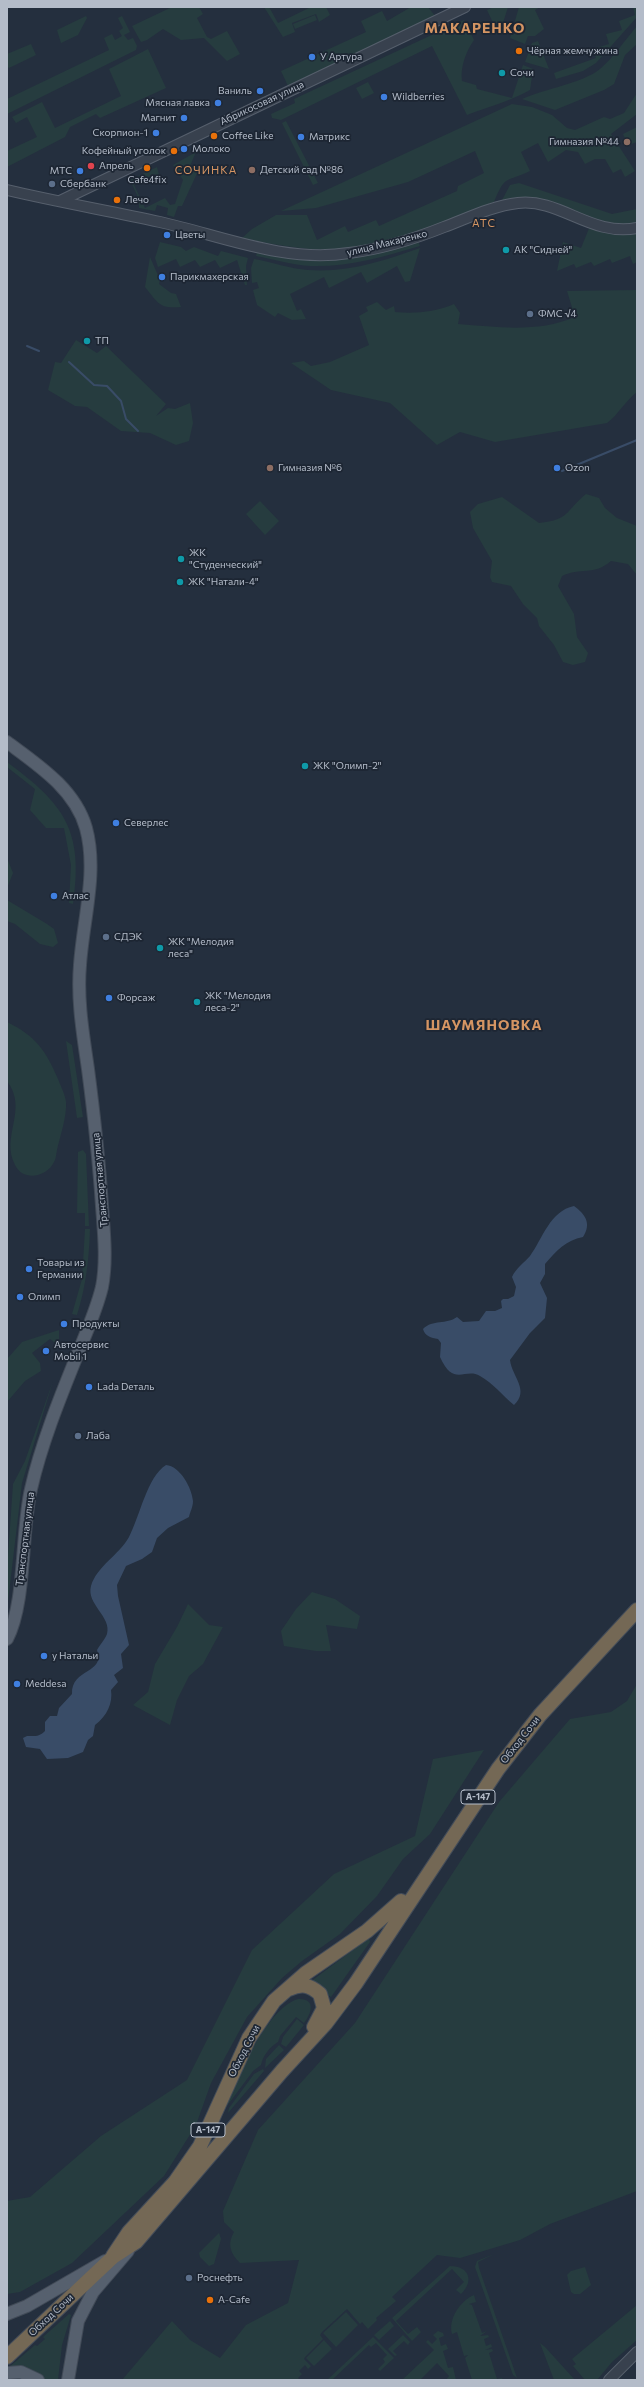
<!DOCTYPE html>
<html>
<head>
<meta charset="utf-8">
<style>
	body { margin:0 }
	#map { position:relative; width:644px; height:2387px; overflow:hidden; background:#242f3e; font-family:Commissioner,sans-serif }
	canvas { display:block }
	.frame { position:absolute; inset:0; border:8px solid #b4bcc9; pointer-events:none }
</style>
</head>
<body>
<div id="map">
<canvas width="644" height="2387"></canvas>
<div class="frame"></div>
</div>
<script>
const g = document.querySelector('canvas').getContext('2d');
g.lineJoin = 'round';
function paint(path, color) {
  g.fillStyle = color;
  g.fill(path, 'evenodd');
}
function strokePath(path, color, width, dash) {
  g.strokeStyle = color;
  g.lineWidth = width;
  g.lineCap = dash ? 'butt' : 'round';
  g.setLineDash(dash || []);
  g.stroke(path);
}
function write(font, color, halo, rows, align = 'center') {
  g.font = font + ' Commissioner,sans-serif';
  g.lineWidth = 3.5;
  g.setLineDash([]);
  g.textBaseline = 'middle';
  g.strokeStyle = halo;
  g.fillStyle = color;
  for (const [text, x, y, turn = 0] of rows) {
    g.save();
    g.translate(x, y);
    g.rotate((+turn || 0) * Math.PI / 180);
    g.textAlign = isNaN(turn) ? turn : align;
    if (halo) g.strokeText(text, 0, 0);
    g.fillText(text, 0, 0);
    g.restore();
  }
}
const green = new Path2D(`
	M172,7H199L203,14L197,18L207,37L211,39L227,31L240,54L227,61L204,38L181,40L163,29L147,40L141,42L132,26Z
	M264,7H269L278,23L311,7H326L330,15L319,22L316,14L292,23L295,32L283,37Z
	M411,7H428L435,16L288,86L281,71L366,32L361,21L382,11L387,21Z
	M494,7H508L503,23L495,27L487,10Z
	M519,7H540L535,10L544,29L535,36H528L525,44L510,38Z
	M633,7H637V17L596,63L583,71L556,79L554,73L596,58L593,49L609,44L606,34L622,30L619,21L635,15Z
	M315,15L317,20L295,29L293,24Z
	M86,16L87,18L78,35L61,43L57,30Z
	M122,16L130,32L124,35L128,40L133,38L137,46L136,50L7,114V99L109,50L104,38L112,34L115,40L122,36L119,31L123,28L118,18Z
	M464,20L474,40C466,51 460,68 462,81L476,85L477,89L512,98L523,65L533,69L530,90C510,101 488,107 467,115L432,46L281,120L272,118L271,114L295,103L294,99Z
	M637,26V44L625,55L614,84L604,90L555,110L522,99C544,89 583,83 600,69C614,57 625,40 637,26Z
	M538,41L549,69L525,62L532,43Z
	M31,44L36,55L9,68L7,66V54Z
	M148,49L166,88L100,118L96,114L70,127L65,137L7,167V151L37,137L27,117L16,123L12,117L42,102L55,128L121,96L109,69Z
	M368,82L374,93L362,99L356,88Z
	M637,93V114L611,134L635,171L625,177L621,169L613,173L605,159H595L585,164L578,152L566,150L548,162L538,143L521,152L530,171C506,183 506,173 494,202C447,220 382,249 333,250C302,250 272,244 242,238L252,229L276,215H307L317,240L345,226L348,232L376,220L379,226L457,191L458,186L484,173L475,151L408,182L316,208L281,211L512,104L532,107L552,115L567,128L575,130L604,117L610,119L624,113Z
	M286,121L318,183L313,185L282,123Z
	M637,127V142L628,145L623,134Z
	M196,152L190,166L199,169L182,206H178L174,217L167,215L168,208L157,205L155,211L139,208V199L130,180L157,167L160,179L155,174L134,185L145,208L165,198L170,205L175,204L183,180L173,165Z
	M519,183L612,214L637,209V224C598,229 568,201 531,198C522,197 510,201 501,202L510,185Z
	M590,226L626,235L637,233V262L633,264L630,256L612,263L610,259L594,266L591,262L576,268L574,264L557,271L563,242L581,248Z
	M417,239L420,246C383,257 349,267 311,266C292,265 273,259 256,256L257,252L315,260L351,257Z
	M160,242L181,247L186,251L194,247L218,256L221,251L248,258L246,266L247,285H245L237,260L220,268L215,260L200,267L195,260L180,267L176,259L158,267L155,258Z
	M420,248L410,281L405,282L397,266L367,283L361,272L329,288L324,277L290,294L297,311L301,309L306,319L292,320L278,313L275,317L257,305L253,290L259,288L257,282L252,283L251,268L254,259C272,262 290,269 308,270C348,273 383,261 420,248Z
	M150,257L160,280L159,284L171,293L176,294L181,307C159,309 158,303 145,287Z
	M637,290V392C625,401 619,414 607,423L495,442L460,432L437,445L390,403L331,390L291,363L304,361L311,366L330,362L369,345L359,316L368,311L366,307L377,302L386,310L394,306L395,312C415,314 435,312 454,304L460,313L458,324C497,327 538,333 575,317L567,291Z
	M76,340L97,353L106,346L166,404L156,416L168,408L175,409L190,403L193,423L189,441L176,445L150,433L121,431L87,407L75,406L48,390L55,362L61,363Z
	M586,494L599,498L605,508L617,518L637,526V575L628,564L611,561C594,576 580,567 562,576L558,586L574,614L577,637L588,653L585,662L573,665L563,662L554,645L539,626L537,618L523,604L511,586L492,582L490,577L492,561L473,528L470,512L478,504L502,497L539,523C570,520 565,511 586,494Z
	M260,501L279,521L265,535L246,514Z
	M7,762C64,804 84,830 73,904L69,903L71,865L64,828H46L30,810L35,789L7,767Z
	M7,858L13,873L7,888Z
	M7,900L47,924L54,929L58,943L53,947L40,944L15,924L7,921Z
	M7,1022C36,1036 46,1051 58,1079C61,1087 65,1094 66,1102C67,1117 60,1136 57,1150C56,1154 56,1159 54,1162C47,1177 23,1182 15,1165C0,1136 29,1110 7,1081Z
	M66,1041L72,1045L83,1117L77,1118Z
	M83,1150L86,1154L89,1226H85V1213H77L78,1152Z
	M85,1229H90C89,1260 86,1286 77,1315L72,1314L82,1279Z
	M59,1330V1346L50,1339L32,1353L40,1363L41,1371L25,1381L7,1402V1359L22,1342Z
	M53,1381L22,1483L7,1610V1570L13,1484L25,1461Z
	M312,1592L335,1599L360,1616L357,1629L326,1625L331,1651H316L284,1646L281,1631L296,1609Z
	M188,1604L209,1625L223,1627L203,1664L189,1676L177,1700L170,1725L133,1705L148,1692L155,1664L177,1627Z
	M637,1684V2191L550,2224L520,2240L460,2258L437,2255L392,2297L396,2301L376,2318L377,2320L368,2329L362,2322L360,2324L347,2309L322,2332L320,2335L323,2339L305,2357L304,2359L311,2366L308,2369L305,2365L299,2371L302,2374L298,2378L300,2380H122L172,2321L190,2340L220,2358L246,2325L288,2303L299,2260L240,2263C230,2253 227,2244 234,2232L224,2222L223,2211L258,2130L355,2023L499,1802L570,1719L611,1712L627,1701Z
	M484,1750L430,1834L403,1859L377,1896L340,1934L302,1961L282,1978L247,2017L211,2083L196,2125L164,2176L72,2263L20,2292L7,2294V2201L30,2197L101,2136L187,2080L252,1950L334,1874L415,1836L433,1759Z
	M369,1938L370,1942L331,1997L310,1982Z
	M298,1999C316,1998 312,2013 304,2023L296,2017L280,2036L278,2042C270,2047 263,2055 261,2065L253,2071L227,2106L225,2105C239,2076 266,2009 298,1999Z
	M297,2019L304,2025L286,2047L281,2044L283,2037Z
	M279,2045L284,2050L265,2068L266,2059Z
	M263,2069L264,2071L228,2113L229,2108L254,2074Z
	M219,2233L221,2239L214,2264L209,2266L200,2257L199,2253Z
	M494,2254L478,2262L479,2268L517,2378L513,2375L475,2267L477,2261Z
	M450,2266C470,2266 474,2282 461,2294L456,2290L464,2282L452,2269L396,2321L408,2334L417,2327L421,2332L412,2341L392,2318Z
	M585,2267L591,2285L580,2294H574L571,2292L567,2275L571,2271Z
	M474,2295L476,2302L469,2304L472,2305L482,2333L487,2331L480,2336L488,2335L489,2337L484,2339L486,2346L491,2344L492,2347L485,2350L492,2349L493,2351L489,2353L497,2379L502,2378L503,2380H472L465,2358L468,2355L464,2356L457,2332L452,2334C448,2319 460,2301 474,2295Z
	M637,2305V2340L612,2362L597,2380H585L573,2366L576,2364L572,2359Z
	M346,2312L358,2325L336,2347L323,2333Z
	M69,2314L71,2315L62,2345L58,2380H45L8,2368L35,2345L37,2346L45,2339L43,2337Z
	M390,2321L394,2326L379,2340L374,2335Z
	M438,2331L443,2333L444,2336L439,2338L441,2346L446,2344L448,2349L443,2351L448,2368L453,2367L456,2380H446L449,2376L437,2363L420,2380H402L434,2350L426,2342L428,2340L432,2344L437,2339L433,2335Z
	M403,2335L410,2342L408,2345L404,2341L393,2351L397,2355L395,2356L388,2349Z
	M373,2337L394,2358L380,2371L378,2369L385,2362L383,2359L387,2355L376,2343L371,2347L369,2345L332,2380H327Z
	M324,2340L332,2349L314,2366L306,2358Z
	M540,2343L545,2347L575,2380H554Z`);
const water = new Path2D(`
	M574,1206C585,1214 592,1223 583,1237C566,1240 556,1251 545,1264V1274L540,1283L547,1298L545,1318L530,1333L510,1360C512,1377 530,1390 514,1405C503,1396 493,1383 480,1376C465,1367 454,1388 440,1357L441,1343L438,1339C431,1338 425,1336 423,1329C433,1319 446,1325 457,1317L463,1322L479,1321L486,1311H495L502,1308L501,1301L503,1299H508L514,1296L516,1287L512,1277C516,1268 524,1263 530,1256C543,1238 550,1211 574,1206Z
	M166,1465C180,1466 192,1488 193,1501C193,1507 190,1512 189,1517L168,1528L157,1538L152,1552L142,1559L126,1566L117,1585L118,1596L129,1645L121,1654L123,1668L114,1675L118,1682L111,1690C113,1703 107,1716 95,1725L93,1736L88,1740L83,1752L68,1758L47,1759L40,1749L26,1747L23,1738L27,1736C35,1736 39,1737 45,1731V1722L50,1716H57L59,1708L72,1694C71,1668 106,1674 97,1650C100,1645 105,1639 107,1634C112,1617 86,1604 91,1586C97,1566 119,1555 129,1537C140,1516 147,1477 166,1465Z`);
const stream = new Path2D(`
	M27,346L39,351
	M69,362L94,385L107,386L121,401L126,419L138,431
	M562,471L637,440`);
const minor = new Path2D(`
	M7,190C58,202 110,211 160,222C222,236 285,263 349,253C381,249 414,239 444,227C468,218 492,206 518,203C560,198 591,237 637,228
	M60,201L465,7
	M609,2380L637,2352`);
const major = new Path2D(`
	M7,742C38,765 75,789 86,828C98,872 83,920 80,965C77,1000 83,1034 88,1069C94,1115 99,1160 102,1206C104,1233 107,1261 102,1287C96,1312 85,1335 76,1358C59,1400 41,1445 31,1489C21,1532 26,1603 7,1639
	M7,2314L27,2306L105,2261
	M7,2373L21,2372L38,2380
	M68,2380L78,2321L93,2292L128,2251`);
const highway = new Path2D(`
	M289,1989C302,1983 310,1985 320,1994L324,2008L314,2027
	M113,2256L129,2232L175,2182L200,2146L249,2038L274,2001L306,1973L367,1931L401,1901
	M7,2357L113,2257L136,2242L282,2071L326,2023L356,1983L498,1769L540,1715L637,1610`);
const markers = [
	[519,51,4,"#e8710a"],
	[312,57,4,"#3f7fe0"],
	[502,73,4,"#0f9aa8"],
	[260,91,4,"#3f7fe0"],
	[384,97,4,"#3f7fe0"],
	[218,103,4,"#3f7fe0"],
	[184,118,4,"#3f7fe0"],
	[156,133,4,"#3f7fe0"],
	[214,136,4,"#e8710a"],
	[301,137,4,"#3f7fe0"],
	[627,142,4,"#8d6e63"],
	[184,149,4,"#3f7fe0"],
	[174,151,4,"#e8710a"],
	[91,166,4,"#e0444e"],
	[147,168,4,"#e8710a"],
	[252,170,4,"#8d6e63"],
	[80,171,4,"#3f7fe0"],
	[52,184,4,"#5c6f8a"],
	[117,200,4,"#e8710a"],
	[167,235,4,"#3f7fe0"],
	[506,250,4,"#0f9aa8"],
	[162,277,4,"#3f7fe0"],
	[530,314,4,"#5c6f8a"],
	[87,341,4,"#0f9aa8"],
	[270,468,4,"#8d6e63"],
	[557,468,4,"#3f7fe0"],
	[181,559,4,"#0f9aa8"],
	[180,582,4,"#0f9aa8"],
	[305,766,4,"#0f9aa8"],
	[116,823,4,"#3f7fe0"],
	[54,896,4,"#3f7fe0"],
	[106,937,4,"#5c6f8a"],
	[160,948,4,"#0f9aa8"],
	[109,998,4,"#3f7fe0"],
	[197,1002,4,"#0f9aa8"],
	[29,1269,4,"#3f7fe0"],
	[20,1297,4,"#3f7fe0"],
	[64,1324,4,"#3f7fe0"],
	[46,1351,4,"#3f7fe0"],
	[89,1387,4,"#3f7fe0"],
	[78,1436,4,"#5c6f8a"],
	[44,1656,4,"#3f7fe0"],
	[17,1684,4,"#3f7fe0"],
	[189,2278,4,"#5c6f8a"],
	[210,2300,4,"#e8710a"]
];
const shields = [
	[478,1797,34],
	[208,2130,34]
];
const shieldNames = [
	["А-147",478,1797],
	["А-147",208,2130]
];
const poiNames = [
	["Чёрная жемчужина",527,51],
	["У Артура",320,57],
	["Сочи",510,73],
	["Ваниль",252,91,"right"],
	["Wildberries",392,97],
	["Мясная лавка",210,103,"right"],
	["Магнит",176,118,"right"],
	["Скорпион-1",148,133,"right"],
	["Coffee Like",222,136],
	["Матрикс",309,137],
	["Гимназия №44",619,142,"right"],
	["Молоко",192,149],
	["Кофейный уголок",166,151,"right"],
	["Апрель",99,166],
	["Детский сад №86",260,170],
	["МТС",72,171,"right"],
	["Cafe4fix",147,180,"center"],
	["Сбербанк",60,184],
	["Лечо",125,200],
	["Цветы",175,235],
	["АК \"Сидней\"",514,250],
	["Парикмахерская",170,277],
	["ФМС √4",538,314],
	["ТП",95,341],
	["Гимназия №6",278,468],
	["Ozon",565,468],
	["ЖК",189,553],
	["\"Студенческий\"",189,565],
	["ЖК \"Натали-4\"",188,582],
	["ЖК \"Олимп-2\"",313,766],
	["Северлес",124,823],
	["Атлас",62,896],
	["СДЭК",114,937],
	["ЖК \"Мелодия",168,942],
	["леса\"",168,954],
	["ЖК \"Мелодия",205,996],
	["леса-2\"",205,1008],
	["Форсаж",117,998],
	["Товары из",37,1263],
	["Германии",37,1275],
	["Олимп",28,1297],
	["Продукты",72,1324],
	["Автосервис",54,1345],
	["Mobil 1",54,1357],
	["Lada Dеталь",97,1387],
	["Лаба",86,1436],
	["у Натальи",52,1656],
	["Meddesa",25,1684],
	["Роснефть",197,2278],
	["A-Cafe",218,2300]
];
const streetNames = [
	["Абрикосовая улица",262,103,-25],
	["улица Макаренко",387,243,-14],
	["Транспортная улица",100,1180,-95],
	["Транспортная улица",25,1539,-83],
	["Обход Сочи",520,1740,-52],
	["Обход Сочи",244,2051,-63],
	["Обход Сочи",51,2315,-43]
];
const neighbourhoodNames = [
	["СОЧИНКА",206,170],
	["АТС",484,223]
];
const districtNames = [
	["МАКАРЕНКО",475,28],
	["ШАУМЯНОВКА",484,1025]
];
paint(green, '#263c3f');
paint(water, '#394c67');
strokePath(stream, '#394c67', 2);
strokePath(minor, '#565f6c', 12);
strokePath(major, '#414a57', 14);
strokePath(highway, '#434c59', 16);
strokePath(minor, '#38414e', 10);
strokePath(major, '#56606e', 12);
strokePath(highway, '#746855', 14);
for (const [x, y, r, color] of markers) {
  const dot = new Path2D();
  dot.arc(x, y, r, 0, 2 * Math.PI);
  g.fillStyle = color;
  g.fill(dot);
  strokePath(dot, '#1d2633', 1.5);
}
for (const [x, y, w] of shields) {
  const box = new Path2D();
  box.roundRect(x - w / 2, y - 7, w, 14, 3);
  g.fillStyle = '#1d2633';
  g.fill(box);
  strokePath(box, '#b4bcc9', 1);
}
write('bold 9px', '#b4bcc9', null, shieldNames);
write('10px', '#b4bcc9', '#1d2633', poiNames, 'left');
write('10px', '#b4bcc9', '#1d2633', streetNames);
g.letterSpacing = '1px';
write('11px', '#d59563', '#1d2633', neighbourhoodNames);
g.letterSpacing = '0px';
g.letterSpacing = '1px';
write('bold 14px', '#d59563', '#1d2633', districtNames);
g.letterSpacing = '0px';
</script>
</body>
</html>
